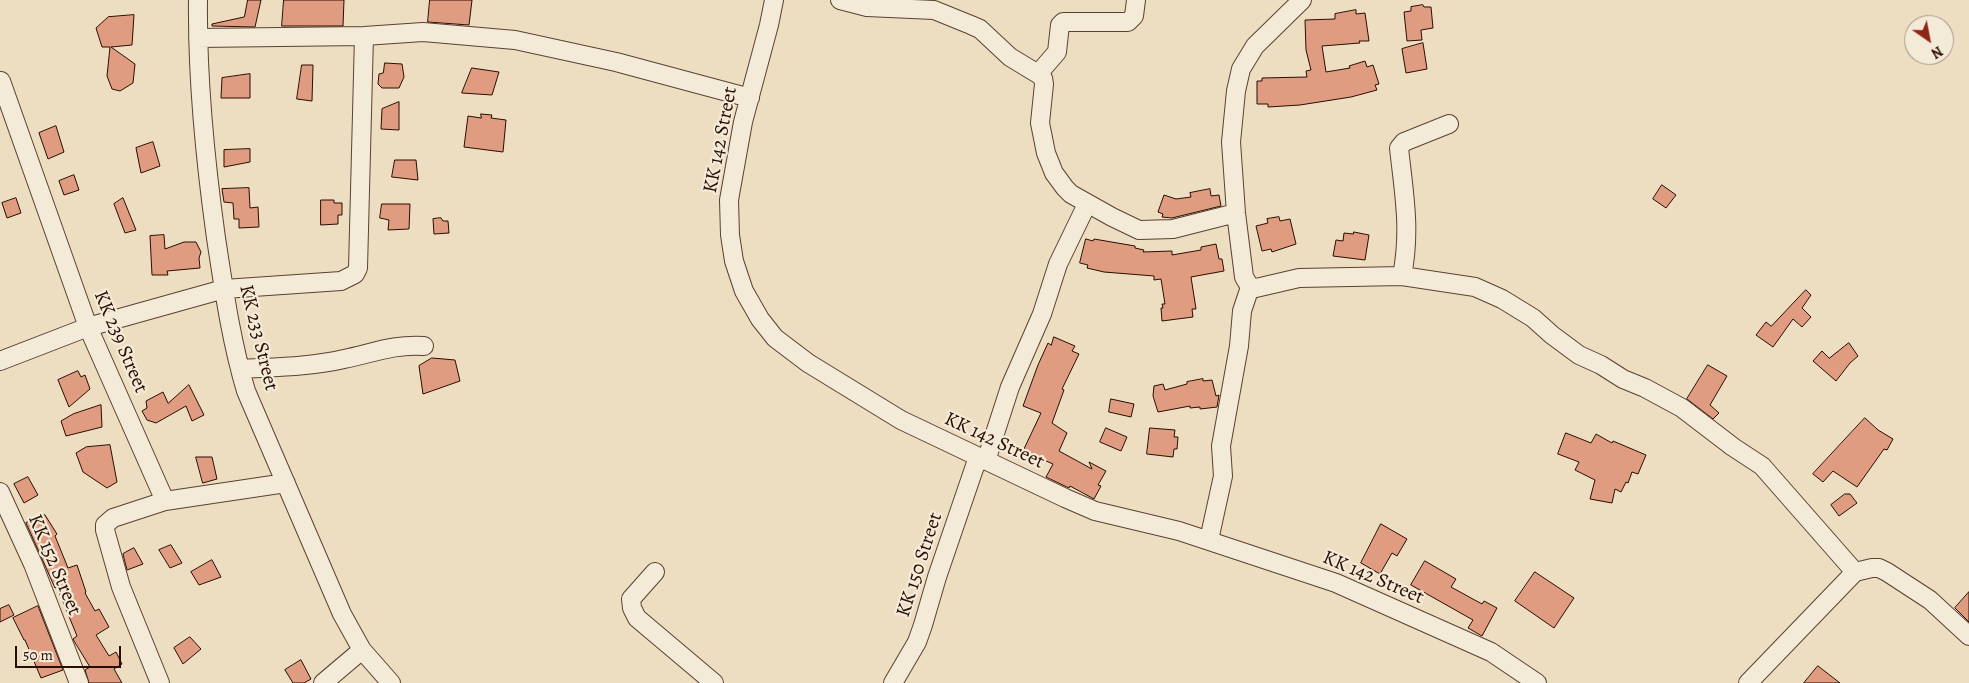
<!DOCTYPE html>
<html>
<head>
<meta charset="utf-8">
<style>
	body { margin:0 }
	#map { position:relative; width:1969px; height:683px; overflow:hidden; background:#eddec2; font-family:Alegreya,serif }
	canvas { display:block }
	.north { position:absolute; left:1904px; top:15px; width:50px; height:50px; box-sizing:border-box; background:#f3ead7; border:1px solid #a29281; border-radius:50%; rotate:147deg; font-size:14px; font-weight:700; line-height:20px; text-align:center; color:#290d00 }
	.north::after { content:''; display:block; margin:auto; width:18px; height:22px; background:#8f2418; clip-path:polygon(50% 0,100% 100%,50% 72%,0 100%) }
	.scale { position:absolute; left:15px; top:646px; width:106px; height:22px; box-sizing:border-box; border:2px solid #290d00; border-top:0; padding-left:6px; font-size:15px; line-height:18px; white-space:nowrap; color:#290d00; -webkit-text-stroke:4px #f3ead7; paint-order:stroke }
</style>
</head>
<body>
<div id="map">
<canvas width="1969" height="683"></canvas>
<div class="north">N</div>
<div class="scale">50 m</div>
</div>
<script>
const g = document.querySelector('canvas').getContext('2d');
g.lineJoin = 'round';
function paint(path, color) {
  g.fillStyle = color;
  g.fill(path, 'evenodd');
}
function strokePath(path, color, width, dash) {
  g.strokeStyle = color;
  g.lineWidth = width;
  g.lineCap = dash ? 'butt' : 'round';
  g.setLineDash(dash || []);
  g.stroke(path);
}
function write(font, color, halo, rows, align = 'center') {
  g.font = font + ' Alegreya,serif';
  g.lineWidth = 4.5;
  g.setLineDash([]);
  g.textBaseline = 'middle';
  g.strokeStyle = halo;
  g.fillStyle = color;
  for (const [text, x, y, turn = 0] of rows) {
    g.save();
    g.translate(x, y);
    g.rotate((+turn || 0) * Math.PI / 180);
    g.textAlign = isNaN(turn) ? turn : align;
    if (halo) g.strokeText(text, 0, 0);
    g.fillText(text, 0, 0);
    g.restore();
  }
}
const building = new Path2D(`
	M248,0H261L255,27L212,26V24L244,17Z
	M284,0H344L343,26H282Z
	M430,0H472L469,25L428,22Z
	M1423,5L1424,7H1431L1433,28L1421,30L1422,40L1407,41L1404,12L1411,11V7Z
	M1356,10V14L1365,13L1369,41H1359L1360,43L1322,46L1326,72L1350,68L1349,66L1365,61L1367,67L1373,65L1379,84L1375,85L1377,90L1351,97L1300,105L1268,107V104H1257V81H1262V78L1307,77L1306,71L1311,70L1306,50L1305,20L1335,19V14Z
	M134,15L132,45L111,47L135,64L133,83L120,91L112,89L107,76L110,47H102L96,28L108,17Z
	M1423,43L1427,69L1406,73L1402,49Z
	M385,63L402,64L404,77L399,88H382L378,84L379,74L383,73Z
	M302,65H313L312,101L297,99Z
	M472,68L499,72L492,95L462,93Z
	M250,74V98H221L222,78Z
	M399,102V130L381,129L382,109Z
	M481,114L492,115L491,118L506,120L503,152L464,147L468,116L481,118Z
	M56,126L64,152L48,159L39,133Z
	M153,142L160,166L141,173L136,148Z
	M250,149V162L224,167V150Z
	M395,160H416L418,180L392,177Z
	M74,175L79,190L64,195L59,181Z
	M1662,185L1676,195L1666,208L1653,199Z
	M249,188L250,208L258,207L259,227L239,228V219H234L233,203L224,202L222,189Z
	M1210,189L1211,196L1219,195L1221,206L1172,218L1162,217L1163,214L1158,212L1164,195L1176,199L1191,197L1190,193Z
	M16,198L21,213L7,218L2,203Z
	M123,198L136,230L125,233L114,204Z
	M321,200H334V203H342V215H338V224L321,225Z
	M382,204H410L409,229L388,230L389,220L380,218Z
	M1279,217L1280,221L1290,219L1296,244L1272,252L1271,249L1262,251L1256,226L1268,223L1267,219Z
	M441,218L443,221H448L449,233L434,234L433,219Z
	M1354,232L1369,235L1365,260L1333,256L1336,240L1343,241L1344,233L1353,234Z
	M164,235L165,249L184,242H196L201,252L199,258L200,268L167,271L168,275H152L150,236Z
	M1086,239L1093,241L1094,239L1135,246V248L1144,250L1143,252L1172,251V255L1201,250V247L1216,244L1219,259H1222L1224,271L1191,277L1196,309H1192L1193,317L1162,321L1161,308H1163L1162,304H1165L1161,279L1154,280V276L1104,272L1087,268L1088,265L1080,263Z
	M1806,290L1811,295L1802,308L1811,317L1802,327L1793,319L1773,347L1756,335L1766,322L1771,326Z
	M1054,337L1075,346L1072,351L1079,354L1062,389L1064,390L1052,423L1067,433L1059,451L1092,469L1089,462L1106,471L1098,485L1101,486L1094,499L1070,486L1069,488L1046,477L1053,464L1023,451L1041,413L1023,406L1038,365L1048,343L1051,345Z
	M1849,343L1858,356L1850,363L1836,381L1813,361L1822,351L1829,358Z
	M432,358L455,360L460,381L423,394L419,366Z
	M1708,365L1727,376L1710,405L1719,413L1713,419L1687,399Z
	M78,371L81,377L85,375L90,389L69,407L58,380Z
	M1203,379V381L1212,380L1216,396L1219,395L1217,407L1200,409V407L1190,408V406L1158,412L1153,396L1154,386L1163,384L1165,390L1187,384V382Z
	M189,385L204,415L192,421L186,406L156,423L147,420L142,411L147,408L146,401L163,392L168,403Z
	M1111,399L1134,404L1131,417L1109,412Z
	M101,405L102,427L66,436L61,421L73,414Z
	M1865,418L1878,430L1893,439L1887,450L1884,449L1857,487L1833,471L1823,482L1813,474Z
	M1106,428L1127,437L1121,451L1100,442Z
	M1150,428L1175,430L1174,437H1178L1177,449H1174L1173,457L1147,454Z
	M1566,433L1591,443L1596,434L1612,443L1613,441L1646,455L1638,474L1632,472L1628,483L1626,482L1621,492L1615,489L1612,503L1590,499L1595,480L1575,470L1579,462L1558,454Z
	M110,445L117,482L107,488L83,472L76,453L86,447Z
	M196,457H212L217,479L203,483Z
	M28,477L38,495L24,503L14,484Z
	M1845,494H1850L1857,503L1839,516L1831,505Z
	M45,515L57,534L55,536L68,568L77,565L86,592L85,593L95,611L99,609L109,627L96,635L109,656L116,652L122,664L114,669L122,683H89L85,670L90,667L74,641L73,639L77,636L57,587L55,588L26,523Z
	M1381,524L1407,539L1397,556L1392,553L1380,574L1361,563Z
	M171,545L182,563L170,568L159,550Z
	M134,548L143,564L127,570L123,554Z
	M212,560L221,577L199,585L191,572Z
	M1425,561L1456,579L1451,587L1482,604L1484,601L1497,608L1482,636L1468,628L1473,620L1411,585Z
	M1535,572L1574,598L1554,628L1515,601Z
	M1969,592V622L1955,608Z
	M9,605L14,615L0,622V609Z
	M38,606L63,670L41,678L25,640H24L13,618Z
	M190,637L201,649L183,664L174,648Z
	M301,660L311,679L304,683H293L285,670Z
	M1818,666L1840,683H1804Z`);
const minor = new Path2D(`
	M198,0C197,80 205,159 216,238C224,290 231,341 246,391L342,614L362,650L391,683
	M774,0L769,25L743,122L729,200L730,235L734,261L744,291L760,319L775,338L808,363L901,420L1065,498L1095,511L1179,531L1336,583L1491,652L1537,683
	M840,0L867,7L934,10L971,25L980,29L1010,57L1038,74L1043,78L1044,84L1040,123L1046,153L1054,173L1065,188L1071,194L1112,217L1139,230L1173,229L1236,213
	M1302,0L1255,46L1241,69L1236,91L1231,142L1236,213L1244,277L1250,287L1256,288L1299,278L1402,276L1475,287L1502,299L1533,318L1552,335L1579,355L1601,365L1623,379L1645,388L1682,408L1733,447L1762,466L1855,572
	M198,38L364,36L423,32L515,40L616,62L750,98
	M1038,74L1057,52L1060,25L1063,22H1128L1134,16L1136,0
	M1,81L88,327L165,501L286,483
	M1402,276C1411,230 1404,194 1399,148L1404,142L1449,124
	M0,361L88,327L224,289L341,281L355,274L358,268L364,36
	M240,369C274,367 310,367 344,359C373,353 394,344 424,346
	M986,461L1010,387L1042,314L1058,264L1087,204
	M0,492L33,564L79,683
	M1209,540L1223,476L1221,446L1239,346L1242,311L1250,287
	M655,572L631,599L632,608L637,618L714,683
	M160,683L121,587L105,530V525L113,518L165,501
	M323,683L362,650
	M893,683L917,642L923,625L937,577L978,457
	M1748,683L1855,572L1872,568H1879L1887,572L1930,600L1969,636`);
const streetNames = [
	["KK 142 Street",721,140,-79],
	["KK 233 Street",258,338,76],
	["KK 239 Street",120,342,67],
	["KK 142 Street",994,441,25],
	["KK 152 Street",54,565,67],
	["KK 150 Street",920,565,-72],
	["KK 142 Street",1373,578,23]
];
paint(building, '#e09c80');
strokePath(building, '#290d00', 1);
strokePath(minor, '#5a4130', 20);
strokePath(minor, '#f3ead7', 18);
write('20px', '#290d00', '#f3ead7', streetNames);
</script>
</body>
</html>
